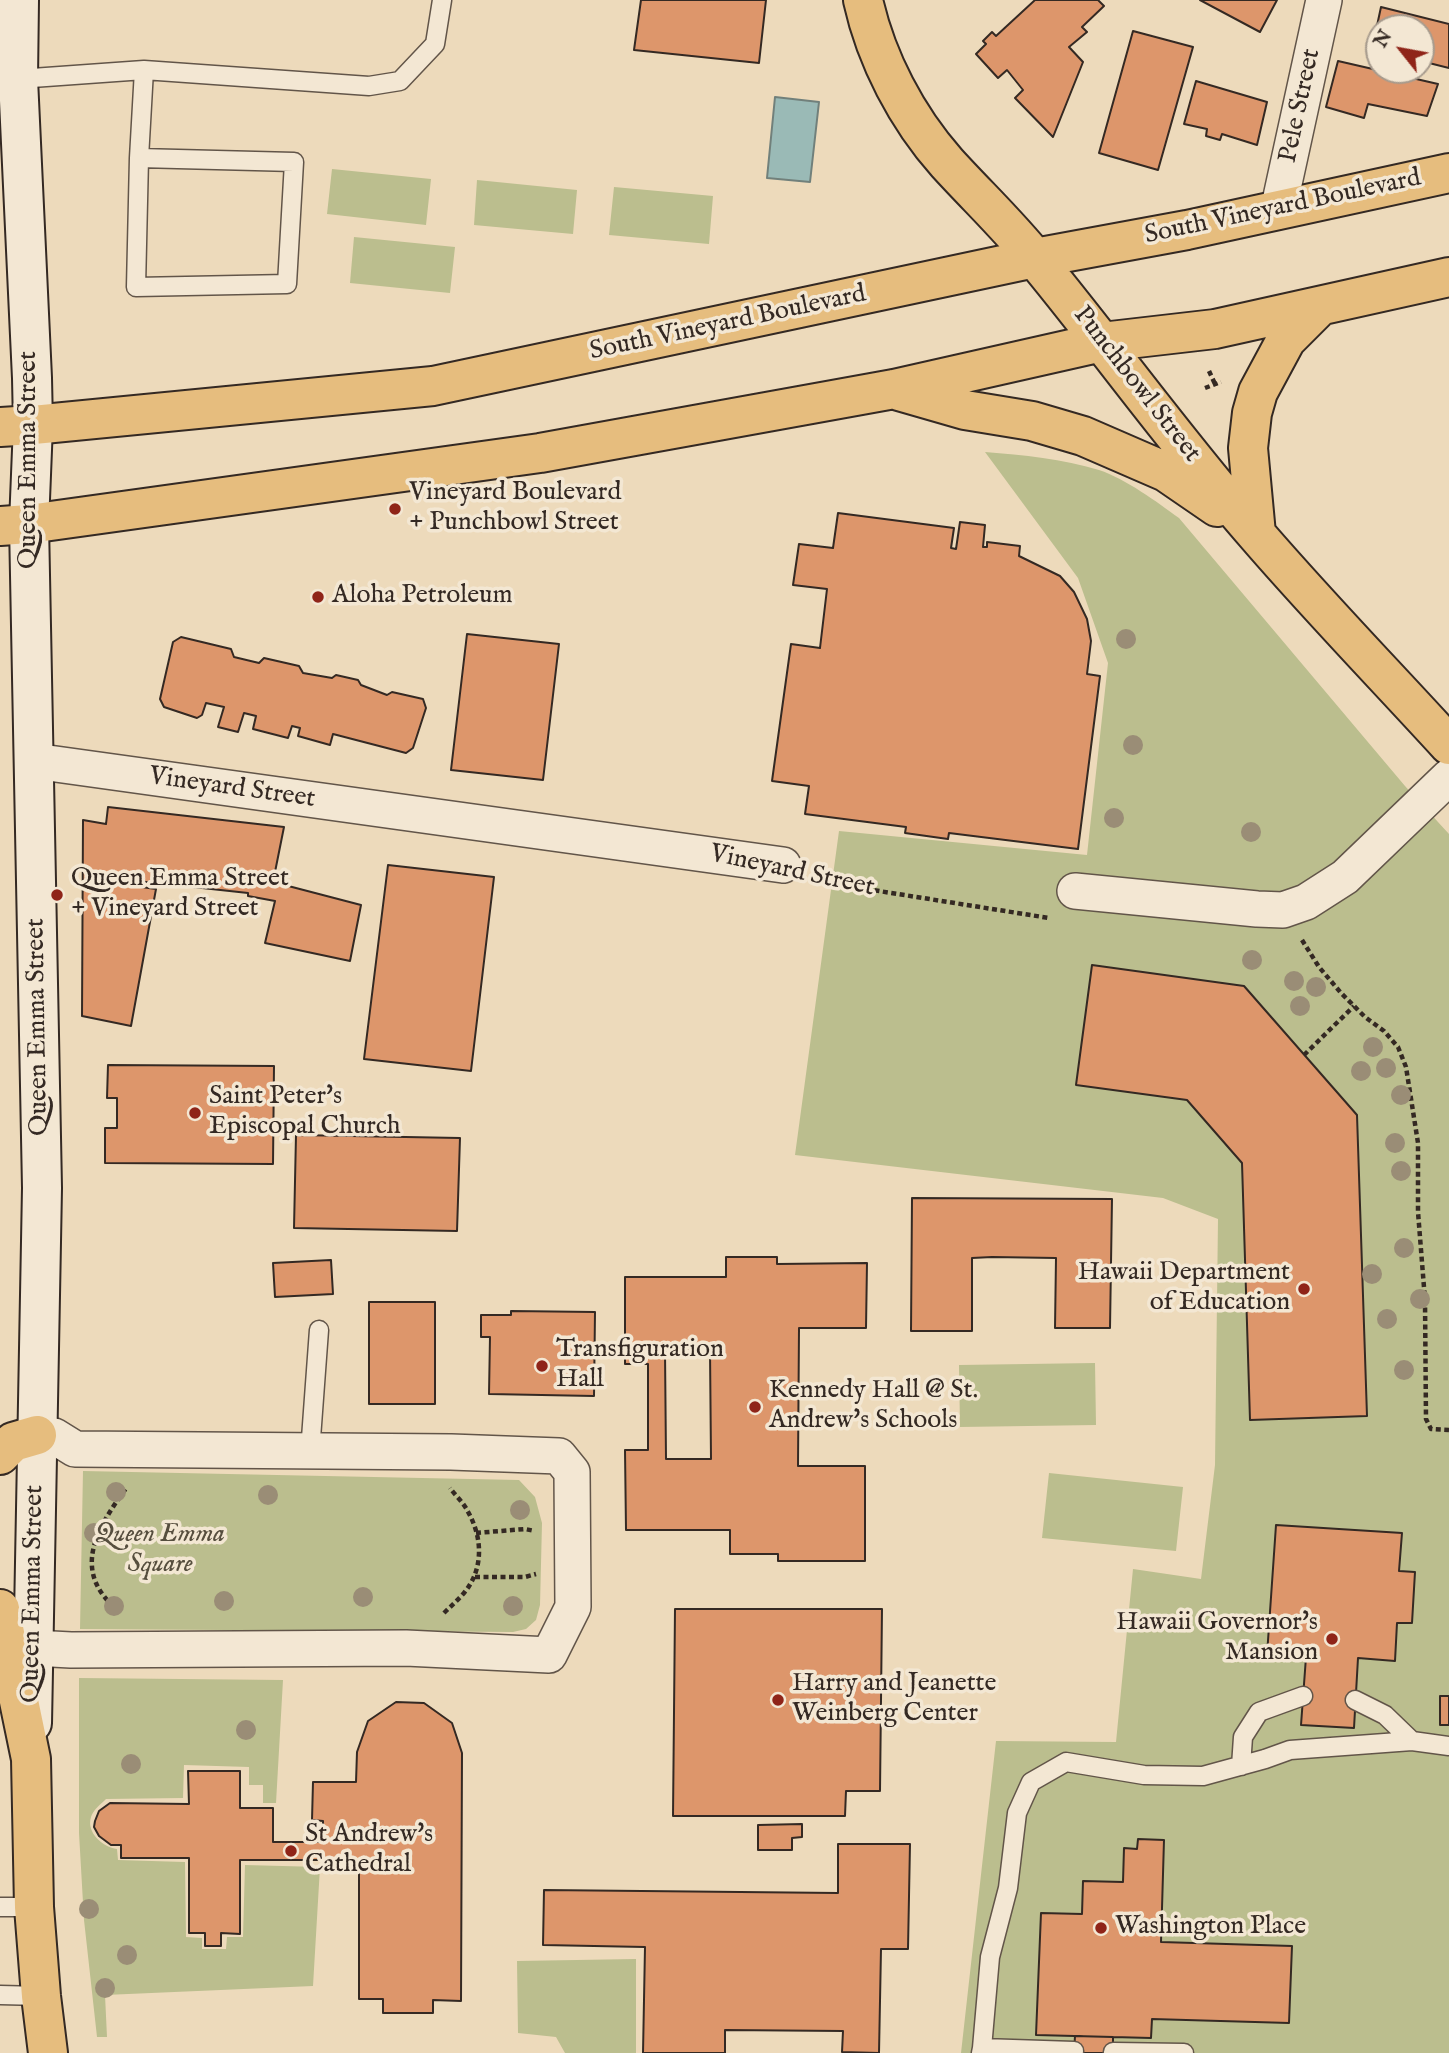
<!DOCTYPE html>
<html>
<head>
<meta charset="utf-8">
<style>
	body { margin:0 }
	#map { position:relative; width:1449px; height:2053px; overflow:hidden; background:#eddabb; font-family:"IM FELL English",serif }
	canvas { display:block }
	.north { position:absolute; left:1365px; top:14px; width:70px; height:70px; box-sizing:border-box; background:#f3e7d3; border:2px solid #a79b8d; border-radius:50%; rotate:301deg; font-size:19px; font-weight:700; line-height:28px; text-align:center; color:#342923 }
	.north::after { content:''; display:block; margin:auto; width:24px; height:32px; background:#8f2418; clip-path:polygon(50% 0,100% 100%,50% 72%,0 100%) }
</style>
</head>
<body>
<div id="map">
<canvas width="1449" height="2053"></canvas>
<div class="north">N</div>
</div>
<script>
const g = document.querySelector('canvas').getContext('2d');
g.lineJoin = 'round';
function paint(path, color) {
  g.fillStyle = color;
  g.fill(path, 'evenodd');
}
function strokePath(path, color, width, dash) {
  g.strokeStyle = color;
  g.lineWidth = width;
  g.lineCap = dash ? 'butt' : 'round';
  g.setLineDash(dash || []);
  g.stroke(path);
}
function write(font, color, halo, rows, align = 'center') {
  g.font = font + ' "IM FELL English",serif';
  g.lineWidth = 7;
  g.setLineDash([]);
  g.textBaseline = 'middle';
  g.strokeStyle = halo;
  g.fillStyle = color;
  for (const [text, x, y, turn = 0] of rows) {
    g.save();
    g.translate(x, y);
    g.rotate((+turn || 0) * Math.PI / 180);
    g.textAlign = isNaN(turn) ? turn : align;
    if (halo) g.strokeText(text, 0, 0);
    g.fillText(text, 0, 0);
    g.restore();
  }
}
const green = new Path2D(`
	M332,169L431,179L426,225L327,214Z
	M477,180L577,190L573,234L474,225Z
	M614,187L713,196L709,244L609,235Z
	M354,237L455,247L450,293L350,283Z
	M985,452C1023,455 1063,459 1099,470C1126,479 1157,502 1179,518L1405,786L1449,834V2053H961L996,1741L1116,1742L1133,1569L1201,1579L1215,1465L1218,1219L1163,1198L795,1155L839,831L1087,855L1108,663L1078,578Z
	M1095,1363L1096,1425L960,1427L959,1365Z
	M83,1471L519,1480L535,1497L542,1523L540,1605L536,1620L526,1629L513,1632L80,1629Z
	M1049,1473L1183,1487L1176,1551L1042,1538Z
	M79,1678L283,1680L276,1803H263V1785H249V1767L184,1765L183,1798L106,1799C101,1804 93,1810 91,1817C86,1833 103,1847 117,1849L118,1860L185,1862L186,1937L202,1938V1949H226L227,1937H243L245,1865L320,1867L313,1986L105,1995L107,2037H97L84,1920L79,1833Z
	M636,1959V2053H565L556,2037L518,2033L517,1961Z`);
const water = new Path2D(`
	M775,97L819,102L810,182L767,178Z`);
const building = new Path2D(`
	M641,0H766L759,63L634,50Z
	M1035,0H1098L1104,6L1082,27L1087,32L1069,47L1083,62L1053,137L1015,98L1023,90L1007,70L998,78L976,54L986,44L983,41L992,32L996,36Z
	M1200,0H1277L1260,32Z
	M1381,7L1449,24V68L1421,61V28H1379V50L1372,49Z
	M1133,31L1193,47L1158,170L1099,153Z
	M1338,61L1438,84L1427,116L1368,104L1364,118L1326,107Z
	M1196,81L1267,102L1257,145L1222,134L1220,140L1206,136L1207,129L1184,124Z
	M838,513L954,528L951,548L956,549L960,522L985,525L983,547H987V542L1020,546L1019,556L1060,576L1074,592L1087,619L1091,641L1087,674L1100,676L1078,849L949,833L948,839L905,833L906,827L805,814L809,786L772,781L791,644L820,648L827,589L793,585L799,544L833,548Z
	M467,634L559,644L543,780L451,770Z
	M181,637L231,649L234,657L259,663L264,658L299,666L303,673L332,678L336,675L358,680L361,685L387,695L392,692L423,699L426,708L413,748L406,753L333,734L330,745L298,736L300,728L292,726L288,738L253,729L256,716L244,713L238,732L218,727L224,707L206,703L202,715L197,718L164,707L160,699L173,642Z
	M108,807L284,827L273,882L361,905L350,961L265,943L275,901L248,896V893L119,879V884L156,889L131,1026L82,1016L83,820L106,824Z
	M388,865L494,877L471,1071L364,1059Z
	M1092,965L1244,986L1357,1115L1367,1416L1250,1420L1242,1163L1187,1100L1076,1085Z
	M108,1065L274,1066L273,1164L105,1163V1128H117V1098H107Z
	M296,1135L460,1138L457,1231L294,1228Z
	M912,1198L1112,1199L1110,1328H1055L1056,1258L992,1257L972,1258V1331H911Z
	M726,1257H777V1264L867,1263L866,1328H799L798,1466H865V1561H778V1554H730V1530H626L625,1450H648V1364H625V1277H726ZM710,1350L711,1459H666L665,1351Z
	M331,1260L333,1294L275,1297L273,1263Z
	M369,1302H435V1404H369Z
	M511,1311L595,1312L594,1396L489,1394L490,1337H481V1315H511Z
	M1276,1525L1402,1533L1399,1571L1415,1572L1412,1623H1397L1395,1661L1358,1658L1354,1728L1301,1725L1306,1657L1267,1655Z
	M675,1609H882L880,1791H846L845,1816H673Z
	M1440,1696H1449V1725H1440Z
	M396,1702L424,1703L452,1723L462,1753L461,2001L433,2000V2013H383V1999H359V1860H240V1934L221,1933V1946H205V1933H189V1858H121V1845H111L99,1836L94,1827L95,1821L99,1811L110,1803L189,1804L188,1771H240V1808H273V1842H323V1821L312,1820L313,1782H356L357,1752L368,1721Z
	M802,1824V1837L792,1838V1850H758V1825Z
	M1138,1839L1164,1840L1161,1942L1292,1946L1289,2023L1152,2019L1151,2038L1036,2035L1041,1913L1082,1914L1083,1881L1123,1882L1124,1848L1137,1849Z
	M838,1844H910L908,1949H881L879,2053L842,2052L843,2031L725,2030V2053H643L645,1947L543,1945L544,1890L838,1893Z
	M1075,2036L1113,2037V2053H1074Z`);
const path = new Path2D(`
	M1209,371L1215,384
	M1205,388L1221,382
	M817,876L841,885L1049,918
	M1302,940L1319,967L1341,993L1365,1017L1384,1031L1398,1047L1406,1067L1418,1143V1212L1425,1300L1426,1419L1431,1429L1449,1430
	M1304,1055L1354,1006
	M476,1533L525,1529L535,1531
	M475,1577H525L536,1574
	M120,1612C69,1572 97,1528 127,1487
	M444,1613C451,1606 458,1600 464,1593C484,1569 483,1537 467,1510C463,1502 455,1495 450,1488`);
const lane = new Path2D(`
	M18,79L144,70L369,86L400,81L435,44L442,0
	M139,158L294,162L287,284L136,287L139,158L144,70
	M310,1452L319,1330
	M1355,1700L1385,1715L1412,1741
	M1241,1766L1243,1737L1259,1712L1303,1696
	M0,1907H34
	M0,1995L41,1996
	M982,2048L990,1957L1008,1888L1017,1813L1031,1782L1066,1762L1144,1775L1203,1776L1265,1759L1290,1750L1412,1741L1449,1746
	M1113,2052L1184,2053
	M981,2053L982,2048L1074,2051`);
const street = new Path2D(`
	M1278,211L1324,0
	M34,761L783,865
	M1075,891L1257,909L1283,910L1306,902L1345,877L1449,777
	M33,1648L71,1650L406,1648L549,1655L573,1607L572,1472L559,1456L451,1452L75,1449L54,1436L37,1435`);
const secondary = new Path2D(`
	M19,0L18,79L32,378L33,425L29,524L42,1188L32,1723`);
const primary = new Path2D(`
	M863,0C876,59 907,118 947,163C977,196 1009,226 1037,261C1111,351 1179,446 1256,534C1318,606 1385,675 1449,745
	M899,391L965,410L1032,421L1083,436L1166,472L1217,507
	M0,427L33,425L433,386L1035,258L1187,230L1449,173
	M0,526L29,524L540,453L894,389L1102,342L1215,329L1449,277
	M1256,534L1248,448L1252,413L1258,392L1286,340L1319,307
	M0,1455L13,1442L37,1435
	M0,1609L31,1759L34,1907L41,1996L48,2053`);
const trees = [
	[1126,639],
	[1133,745],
	[1114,818],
	[1251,832],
	[1252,960],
	[1294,981],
	[1316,987],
	[1300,1006],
	[1373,1047],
	[1386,1068],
	[1361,1071],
	[1401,1095],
	[1395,1143],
	[1401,1171],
	[1404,1248],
	[1372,1274],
	[1420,1299],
	[1387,1319],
	[1404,1370],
	[116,1492],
	[268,1495],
	[520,1510],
	[94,1533],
	[363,1597],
	[224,1601],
	[114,1606],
	[513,1606],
	[246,1730],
	[131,1764],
	[89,1909],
	[127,1955],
	[105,1988]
];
const markers = [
	[395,509,7,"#8f2418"],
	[318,597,7,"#8f2418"],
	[57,895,7,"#8f2418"],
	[195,1113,7,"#8f2418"],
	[1304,1289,7,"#8f2418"],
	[542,1366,7,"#8f2418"],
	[755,1407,7,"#8f2418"],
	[1332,1639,7,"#8f2418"],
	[778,1700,7,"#8f2418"],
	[291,1851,7,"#8f2418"],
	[1101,1928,7,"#8f2418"]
];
const streetNames = [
	["Pele Street",1301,106,-78],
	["South Vineyard Boulevard",1283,208,-12],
	["South Vineyard Boulevard",728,324,-12],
	["Punchbowl Street",1136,385,52],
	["Queen Emma Street",30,460,-90],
	["Vineyard Street",232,789,8],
	["Vineyard Street",792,872,12],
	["Queen Emma Street",39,1027,-91],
	["Queen Emma Street",34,1594,-89]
];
const poiNames = [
	["Vineyard Boulevard",409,494],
	["+ Punchbowl Street",409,524],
	["Aloha Petroleum",332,597],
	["Queen Emma Street",71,880],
	["+ Vineyard Street",71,910],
	["Saint Peter's",209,1098],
	["Episcopal Church",209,1128],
	["Hawaii Department",1290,1274,"right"],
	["of Education",1290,1304,"right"],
	["Transfiguration",556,1351],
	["Hall",556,1381],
	["Kennedy Hall @ St.",769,1392],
	["Andrew's Schools",769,1422],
	["Hawaii Governor's",1318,1624,"right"],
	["Mansion",1318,1654,"right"],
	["Harry and Jeanette",792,1685],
	["Weinberg Center",792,1715],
	["St Andrew's",305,1836],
	["Cathedral",305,1866],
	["Washington Place",1115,1928]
];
const parkNames = [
	["Queen Emma",160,1536],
	["Square",160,1566]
];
paint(green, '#bbbe8e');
paint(water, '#9abab6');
strokePath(water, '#71807b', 2);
paint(building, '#dd966b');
strokePath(building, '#342923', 2);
strokePath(lane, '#625549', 21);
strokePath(street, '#625549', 38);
strokePath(secondary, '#342923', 42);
strokePath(primary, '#342923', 42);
strokePath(path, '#342923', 4.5, [5, 3.5]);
strokePath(lane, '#f3e7d3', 18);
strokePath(street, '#f3e7d3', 35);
strokePath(secondary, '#f3e7d3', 38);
strokePath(primary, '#e6bd7e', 38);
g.fillStyle = '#9a8d76';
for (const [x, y] of trees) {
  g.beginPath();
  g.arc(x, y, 10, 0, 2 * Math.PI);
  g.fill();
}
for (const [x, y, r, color] of markers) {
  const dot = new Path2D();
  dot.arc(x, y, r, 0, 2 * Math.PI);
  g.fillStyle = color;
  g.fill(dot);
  strokePath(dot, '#f3e7d3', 2.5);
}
write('26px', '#342923', '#f3e7d3', streetNames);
write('26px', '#342923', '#f3e7d3', poiNames, 'left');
write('italic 26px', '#564e3e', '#f3e7d3', parkNames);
</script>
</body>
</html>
